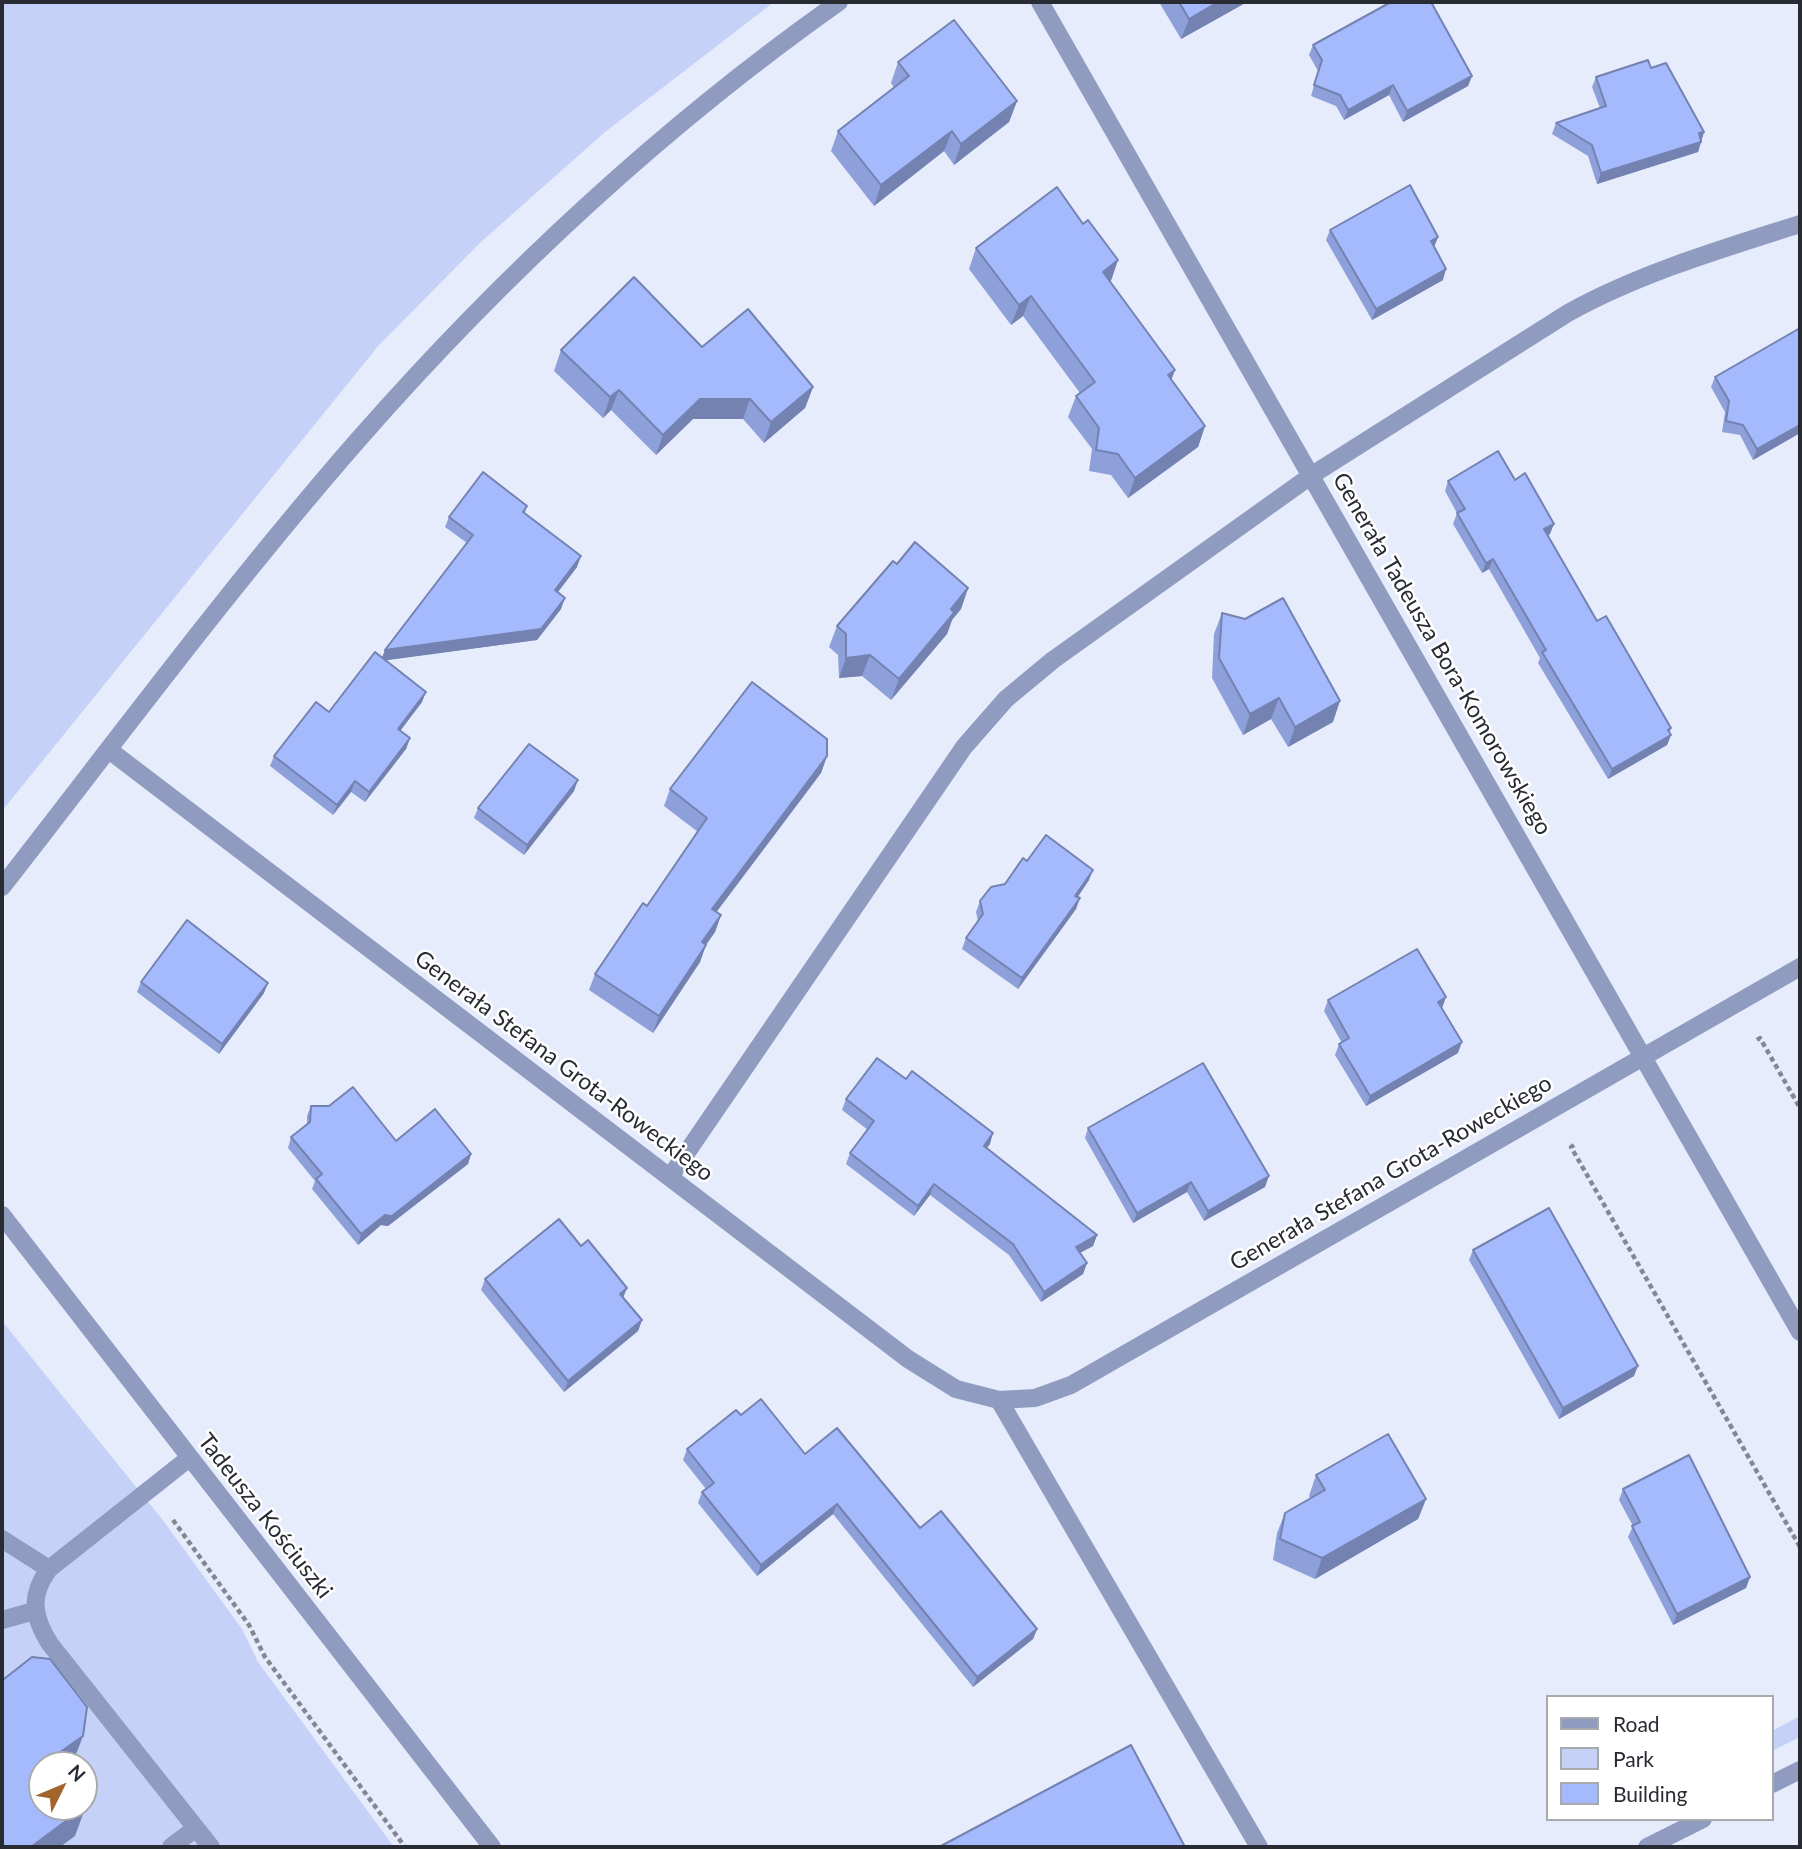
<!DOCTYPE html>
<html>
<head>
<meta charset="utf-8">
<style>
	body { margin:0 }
	#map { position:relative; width:1802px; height:1849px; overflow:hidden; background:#e7ecfc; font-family:Lato,sans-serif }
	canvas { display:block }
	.frame { position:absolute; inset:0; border:4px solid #282b32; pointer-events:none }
	.legend { position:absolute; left:1546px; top:1695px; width:228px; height:126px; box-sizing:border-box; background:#fff; border:2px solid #a9aaad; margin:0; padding:9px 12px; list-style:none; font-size:21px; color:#282b32 }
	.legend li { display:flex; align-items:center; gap:14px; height:35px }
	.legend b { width:35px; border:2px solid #a9aaad }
	.north { position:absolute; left:28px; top:1751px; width:70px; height:70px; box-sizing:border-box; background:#fff; border:2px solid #a9aaad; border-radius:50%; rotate:47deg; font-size:19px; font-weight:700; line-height:28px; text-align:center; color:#282b32 }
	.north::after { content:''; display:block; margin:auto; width:24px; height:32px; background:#a3652b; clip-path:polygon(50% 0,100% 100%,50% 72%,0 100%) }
</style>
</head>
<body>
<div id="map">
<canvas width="1802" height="1849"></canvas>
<div class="frame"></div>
<ul class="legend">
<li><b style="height:9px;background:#8f9bbf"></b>Road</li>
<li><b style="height:19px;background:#c5d1f6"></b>Park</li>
<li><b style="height:19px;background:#a5bafd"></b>Building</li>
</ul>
<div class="north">N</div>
</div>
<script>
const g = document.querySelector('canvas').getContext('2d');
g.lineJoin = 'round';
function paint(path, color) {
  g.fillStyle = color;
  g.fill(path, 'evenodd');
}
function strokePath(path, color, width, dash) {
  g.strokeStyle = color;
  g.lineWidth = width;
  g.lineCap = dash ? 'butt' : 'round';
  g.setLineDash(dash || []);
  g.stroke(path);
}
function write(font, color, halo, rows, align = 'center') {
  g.font = font + ' Lato,sans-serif';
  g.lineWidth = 5;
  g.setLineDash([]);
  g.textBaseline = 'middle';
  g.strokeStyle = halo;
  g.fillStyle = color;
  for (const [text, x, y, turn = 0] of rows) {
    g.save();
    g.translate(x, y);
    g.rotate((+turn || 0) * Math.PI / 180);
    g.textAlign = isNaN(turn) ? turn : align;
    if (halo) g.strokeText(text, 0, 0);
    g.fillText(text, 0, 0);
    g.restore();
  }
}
const green = new Path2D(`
	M2,2H774L605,132L482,241L379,345L2,811Z
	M2,1321L162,1519L242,1629L258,1662L394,1847H2ZM42,1765H84V1807H42Z
	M1800,1716V1737L1772,1751V1731Z`);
const path = new Path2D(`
	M1757,1040L1760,1038L1800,1108
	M1574,1145L1571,1147L1800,1547
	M173,1520L249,1625L265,1657L405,1847`);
const minor = new Path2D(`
	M1040,2L1800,1332
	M109,750L908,1359L956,1389L999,1400L1259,1847
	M2,887C119,737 233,583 358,440C501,277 662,127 839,2
	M670,1177L964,747L1006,699L1053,660L1312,475L1568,313C1640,273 1722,249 1800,224
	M2,1215L492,1847
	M999,1400L1035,1398L1071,1385L1800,967
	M188,1459L49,1569C29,1596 33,1617 50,1644L211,1847
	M2,1539L49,1569
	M2,1620L34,1611
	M1772,1784L1800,1770
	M171,1847L196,1828
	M1647,1847L1703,1819`);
const wall = new Path2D(`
	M1159,2H1247L1181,39Z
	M1313,45L1472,76L1468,86L1403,122L1389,95L1344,120L1336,106L1311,96L1318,71L1309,55Z
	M898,62L1017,101L1009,122L954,165L944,151L874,206L831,151L838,131L894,88L891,83Z
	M1651,68L1704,132L1698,152L1597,184L1588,156L1552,134L1556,123L1600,108L1592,87L1596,77Z
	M1330,230L1438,237L1434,247L1443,280L1372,320L1326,240Z
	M976,248L1111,281L1110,282L1175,370L1171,380L1205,426L1198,447L1128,498L1111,475L1089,471L1092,449L1068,417L1076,396L1080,393L1023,316L1011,325L969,269Z
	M702,347L813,387L805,408L764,443L743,419H693L656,455L611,410L603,418L554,371L561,350Z
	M1715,377L1800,433L1753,460L1740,435L1722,432L1725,412L1711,387Z
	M1515,480L1550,534L1547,536L1597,621L1671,735L1667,745L1608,779L1538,663L1540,658L1489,569L1482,573L1453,524L1457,513L1445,491L1448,481Z
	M527,506L525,513L577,567L558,592L561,609L537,640L385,660L422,702L400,731L410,738L406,749L365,802L351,792L333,815L270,766L274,756L329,712L382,658L385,650L467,543L445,527L449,517Z
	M897,564L968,588L961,609L952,620L947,634L891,700L862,676L839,678L838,655L829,647L837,626Z
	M1222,613L1333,722L1288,747L1271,719L1243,735L1212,678L1214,634Z
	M827,756L821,773L716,912L721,915L715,932L706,945L700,962L653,1033L589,990L595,974L647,906L698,832L664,806L670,789Z
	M574,791L524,855L474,818L478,808Z
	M1027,861L1089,880L1078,897L1076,909L1018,989L962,949L966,938L978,921L976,912L980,901L1005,884Z
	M141,982L264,993L219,1054L137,992Z
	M1446,997L1442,1008L1458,1053L1366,1106L1335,1055L1339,1044L1342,1043L1324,1011L1328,1000Z
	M846,1099L990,1144L986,1148L1097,1235L1093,1246L1080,1253L1087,1263L1083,1274L1041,1302L1009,1255L930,1195L914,1216L846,1164L850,1153L868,1130L842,1110Z
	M311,1106L396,1141L471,1154L468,1164L388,1226L381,1225L358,1245L312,1189L315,1181L288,1148L291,1137L307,1125V1116Z
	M1088,1128L1265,1187L1204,1221L1187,1192L1133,1223L1085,1138Z
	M1473,1250L1634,1376L1559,1419L1469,1260Z
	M485,1279L623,1298L642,1320L638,1331L564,1392L481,1290Z
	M741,1415L805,1454L920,1528L1037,1629L1033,1639L973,1687L833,1514L757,1576L698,1503L702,1492L706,1489L683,1460L687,1449Z
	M1316,1475L1426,1499L1418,1519L1315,1579L1273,1560L1277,1533L1285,1513L1310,1498L1309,1496Z
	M1623,1489L1750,1577L1746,1588L1673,1625L1628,1537L1633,1526L1619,1500Z`);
const shadedWall = new Path2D(`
	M1218,2H1247L1181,39L1189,19Z
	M1472,76L1468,86L1403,122L1407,111Z
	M1393,85L1389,95L1344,120L1348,110Z
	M1017,101L1009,122L954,165L961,144Z
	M952,131L944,151L874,206L881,185Z
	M1704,132L1698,152L1597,184L1601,173Z
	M1438,237L1434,247L1431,241Z
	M1118,260L1111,281L1096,293L1103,272Z
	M1446,269L1443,280L1372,320L1376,309Z
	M1031,296L1023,316L1011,325L1019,305Z
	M1175,370L1167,391L1168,375Z
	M813,387L805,408L764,443L771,422Z
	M619,390L611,410L603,418L610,397Z
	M700,399H750L743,419H693L656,455L663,435Z
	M1800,425V433L1753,460L1757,449Z
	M1205,426L1198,447L1128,498L1135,478Z
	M1554,524L1550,534L1540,539L1544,529Z
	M581,556L577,567L551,601L555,590Z
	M1493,559L1489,569L1482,573L1486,563Z
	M968,588L961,609L952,620L947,634L891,700L899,679L951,609Z
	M565,598L561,609L537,640L381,661L385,650Z
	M870,655L862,676L839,678L846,658Z
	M426,692L422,702L394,739L398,729Z
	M1279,698L1271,719L1243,735L1250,714Z
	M1340,701L1333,722L1288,747L1295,727Z
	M1671,728L1668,736L1671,735L1667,745L1608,779L1612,769Z
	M410,738L406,749L365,802L369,792Z
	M827,756L821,773L706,926L712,909Z
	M578,780L574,791L524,855L527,845Z
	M355,781L351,792L333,815L337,805Z
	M1093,870L1089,880L1071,906L1075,896Z
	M1080,898L1076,909L1018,989L1022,978Z
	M721,915L715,932L696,959L702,942Z
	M706,945L700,962L653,1033L659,1016Z
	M268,983L264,993L219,1054L222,1044Z
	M1446,997L1442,1008L1434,1012L1438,1002Z
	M1462,1042L1458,1053L1366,1106L1370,1096Z
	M993,1133L990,1144L980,1157L984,1146Z
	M471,1154L468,1164L388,1226L381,1225L358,1245L361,1234L385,1215Z
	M1269,1176L1265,1187L1204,1221L1208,1211Z
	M1191,1182L1187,1192L1133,1223L1137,1213Z
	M934,1184L930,1195L914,1216L918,1206Z
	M1097,1235L1093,1246L1072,1257L1076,1247Z
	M1087,1263L1083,1274L1041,1302L1044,1292Z
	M627,1288L623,1298L620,1294Z
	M642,1320L638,1331L564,1392L568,1381Z
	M1638,1366L1634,1376L1559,1419L1563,1408Z
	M1426,1499L1418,1519L1315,1579L1322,1558Z
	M837,1504L833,1514L757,1576L761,1565Z
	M1750,1577L1746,1588L1673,1625L1677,1614Z
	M1037,1629L1033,1639L973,1687L977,1677Z
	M83,1736L72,1765H55L59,1753Z
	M86,1806L75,1836L60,1847H31Z`);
const building = new Path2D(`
	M1179,2H1218L1189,19Z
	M1391,2H1431L1472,76L1407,111L1393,85L1348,110L1340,95L1314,85L1322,60L1313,45Z
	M954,20L1017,101L961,144L952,131L881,185L838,131L909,76L898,62Z
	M1648,60L1651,68L1666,63L1704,132L1699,133L1701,142L1601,173L1592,145L1556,123L1606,106L1596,77Z
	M1410,185L1438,237L1431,241L1446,269L1376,309L1330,230Z
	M1057,187L1083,224L1088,220L1118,260L1103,272L1175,370L1168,375L1205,426L1135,478L1118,454L1096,450L1099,428L1076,396L1095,382L1031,296L1019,305L976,248Z
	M634,277L702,347L748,309L813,387L771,422L750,399H700L663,435L619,390L610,397L561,350Z
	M1800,328V425L1757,449L1743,425L1726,421L1729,401L1715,377Z
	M1498,451L1515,480L1525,473L1554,524L1544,529L1597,621L1606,616L1671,728L1668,730L1671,735L1612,769L1542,652L1546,650L1493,559L1486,563L1457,513L1465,509L1448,481Z
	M483,472L527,506L523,512L581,556L555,590L565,598L541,629L385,650L473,535L449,517Z
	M915,542L968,588L951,609L954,613L899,679L870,655L846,658V634L837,626L893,561L897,564Z
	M1283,598L1340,701L1295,727L1279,698L1250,714L1219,658L1222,613L1245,619Z
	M375,652L426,692L398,729L410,738L369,792L355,781L337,805L274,756L316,702L329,712Z
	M752,682L827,739V756L712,909L721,915L702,942L706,945L659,1016L595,974L643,903L647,906L707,818L670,789Z
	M529,744L578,780L527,845L478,808Z
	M1046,835L1093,870L1075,896L1080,898L1022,978L966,938L983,914L980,901L991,887L1005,884L1023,858L1027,861Z
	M187,920L268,983L222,1044L141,982Z
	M1417,949L1446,997L1438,1002L1462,1042L1370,1096L1339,1044L1349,1038L1328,1000Z
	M877,1058L906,1079L912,1071L993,1133L984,1146L1097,1235L1076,1247L1087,1263L1044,1292L1013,1244L934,1184L918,1206L850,1153L874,1121L846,1099Z
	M1203,1063L1269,1176L1208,1211L1191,1182L1137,1213L1088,1128Z
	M353,1087L396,1141L435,1109L471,1154L392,1216L385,1215L361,1234L316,1179L322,1174L291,1137L310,1122L311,1106H329Z
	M1549,1208L1638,1366L1563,1408L1473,1250Z
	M559,1219L581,1246L588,1240L627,1288L620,1294L642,1320L568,1381L485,1279Z
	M761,1399L805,1454L837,1428L920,1528L941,1511L1037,1629L977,1677L837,1504L761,1565L702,1492L714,1483L687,1449L736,1410L741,1415Z
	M1388,1434L1426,1499L1322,1558L1280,1539L1285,1513L1325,1490L1316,1475Z
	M1689,1455L1750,1577L1677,1614L1632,1526L1640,1522L1623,1489Z
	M32,1657L50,1659L87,1707L83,1736L59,1753L69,1765H42V1807H84V1803L86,1806L31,1847H2V1677L4,1679Z
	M1131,1745L1185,1847H939Z`);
const streetNames = [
	["Generała Tadeusza Bora-Komorowskiego",1442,654,60],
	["Generała Stefana Grota-Roweckiego",564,1066,37],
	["Generała Stefana Grota-Roweckiego",1391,1173,-30],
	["Tadeusza Kościuszki",265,1516,52]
];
paint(green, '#c5d1f6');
strokePath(path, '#838793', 4.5, [5, 3.5]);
strokePath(minor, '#8f9bbf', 18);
paint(wall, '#8ea0da');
paint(shadedWall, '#7482b1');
paint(building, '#a5bafd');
strokePath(building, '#7482b1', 2);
write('23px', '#282b32', '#fff', streetNames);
</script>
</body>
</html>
